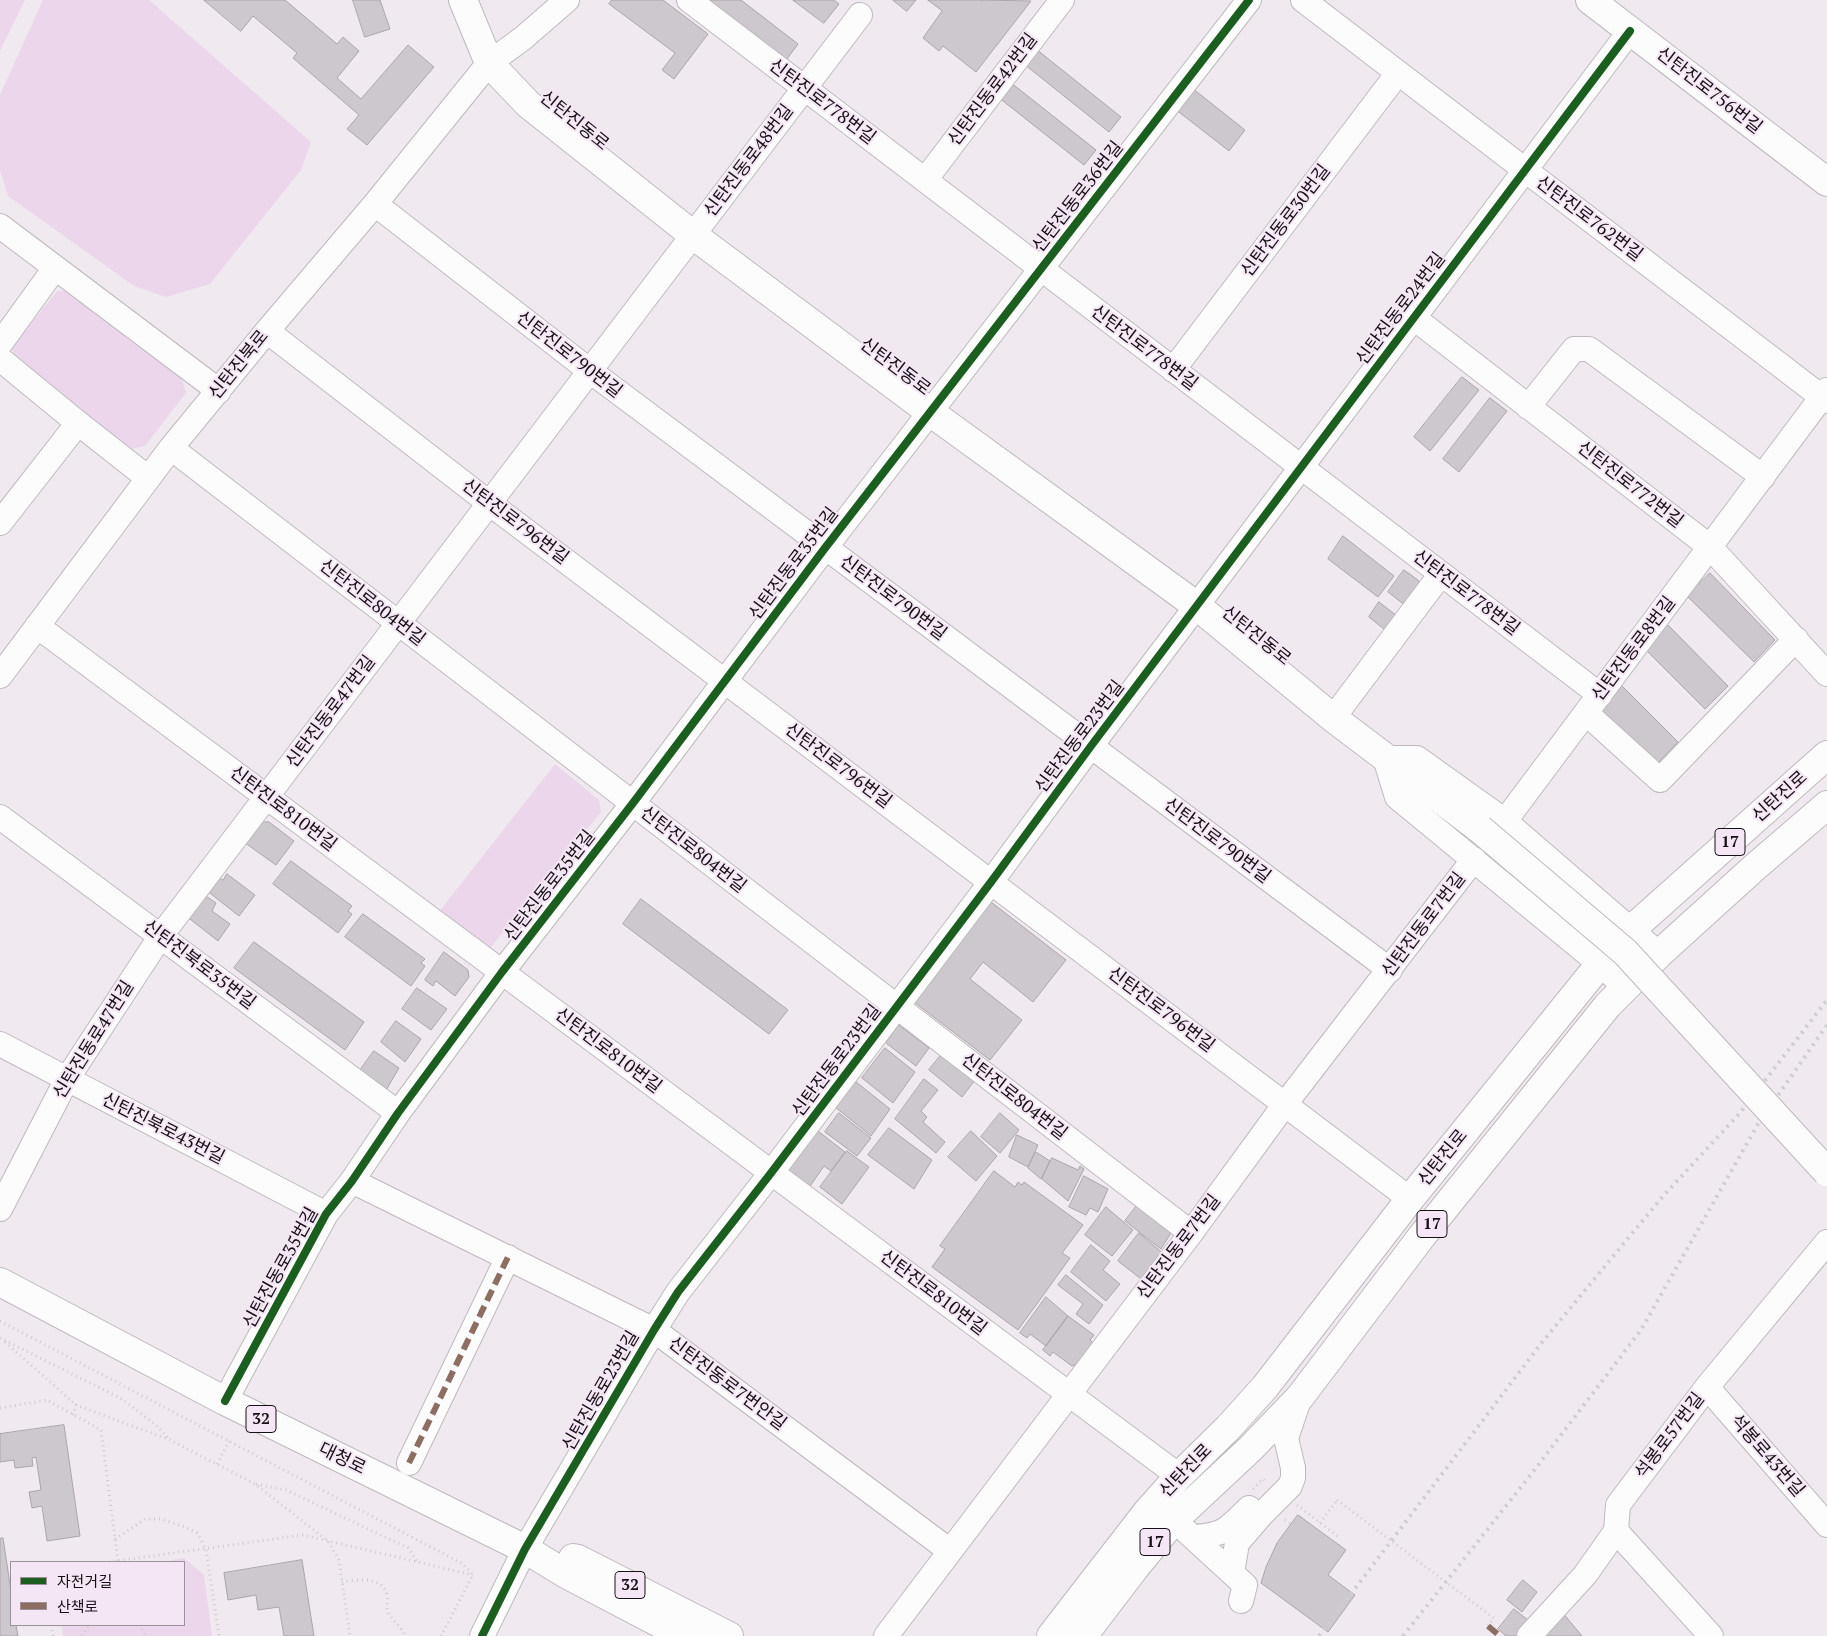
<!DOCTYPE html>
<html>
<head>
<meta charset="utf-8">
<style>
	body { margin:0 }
	#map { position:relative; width:1827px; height:1636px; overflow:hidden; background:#f0eaf0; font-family:"PT Serif","Noto Sans KR",serif }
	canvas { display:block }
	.legend { position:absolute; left:10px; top:1561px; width:175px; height:65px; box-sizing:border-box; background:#f4e6f4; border:1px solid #9b919b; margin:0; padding:6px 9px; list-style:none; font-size:15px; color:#151115 }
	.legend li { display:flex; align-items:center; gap:10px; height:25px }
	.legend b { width:25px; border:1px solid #9b919b }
</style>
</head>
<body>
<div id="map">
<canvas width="1827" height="1636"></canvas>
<ul class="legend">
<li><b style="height:6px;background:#1b5e20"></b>자전거길</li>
<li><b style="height:6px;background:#8d6e63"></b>산책로</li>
</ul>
</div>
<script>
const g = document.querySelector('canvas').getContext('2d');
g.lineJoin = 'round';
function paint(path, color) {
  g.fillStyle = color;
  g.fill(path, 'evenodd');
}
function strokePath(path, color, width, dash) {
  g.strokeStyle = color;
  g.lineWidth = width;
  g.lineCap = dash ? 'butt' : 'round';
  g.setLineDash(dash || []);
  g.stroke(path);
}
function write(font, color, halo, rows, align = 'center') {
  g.font = font + ' "PT Serif","Noto Sans KR",serif';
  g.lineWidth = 4;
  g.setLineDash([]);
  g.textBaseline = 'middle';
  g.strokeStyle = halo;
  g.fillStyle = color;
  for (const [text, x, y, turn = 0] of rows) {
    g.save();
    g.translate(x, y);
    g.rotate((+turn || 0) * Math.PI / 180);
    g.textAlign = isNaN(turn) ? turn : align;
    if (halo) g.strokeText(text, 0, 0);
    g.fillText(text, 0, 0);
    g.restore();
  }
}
const green = new Path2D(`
	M0,0H25L0,51Z
	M43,0H149L311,142L301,170L210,284L166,297L134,286L8,196L0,170V95Z
	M72,290L181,377L186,393L145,446L127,450L15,363L12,347L57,291Z
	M555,764L599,800L601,812L491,947L477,949L434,918Z
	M184,1558L204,1575L212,1636H63L62,1625H184V1562H163Z`);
const building = new Path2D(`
	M204,0H285L337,44L343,37L359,51L337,78L361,99L408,45L434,67L367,145L347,129L359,115L293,58L297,53L253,16L241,31Z
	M353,0H380L390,29L365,37Z
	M612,0H663L708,34L674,79L662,70L675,53L609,4Z
	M700,0H741L798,44L784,63Z
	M793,0H834L839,4L824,23Z
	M893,0H916L907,11Z
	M928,0H980L982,1L983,0L1031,1L976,72L943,46L939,51L923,38L942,11Z
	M1036,49L1121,117L1109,132L1024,64Z
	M1010,82L1096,150L1084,165L998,97Z
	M1192,88L1245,130L1229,151L1175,109Z
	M1462,377L1479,390L1430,451L1414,437Z
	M1490,398L1507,411L1459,472L1443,459Z
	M1343,536L1394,576L1378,597L1328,559Z
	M1404,570L1418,580L1420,587L1406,606L1388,592Z
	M1710,573L1775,640L1754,662L1687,596Z
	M1379,602L1401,619L1390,634L1369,617Z
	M1667,624L1728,686L1705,709L1645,649Z
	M1621,685L1678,742L1656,765L1599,708Z
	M269,822L294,841L276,865L241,840L255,823Z
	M291,861L352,906L348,911L352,914L338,933L273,884Z
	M227,874L255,895L239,916L206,890L216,876L223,880Z
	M203,894L216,903L212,911L230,924L218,941L186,916Z
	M641,899L788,1010L769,1034L623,924Z
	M991,902L1066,960L1033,1002L983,962L970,979L1022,1020L990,1060L914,1002Z
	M363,914L425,959L421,963L425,966L411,986L345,937Z
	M254,942L364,1022L345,1050L234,968Z
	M444,952L468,970L469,977L455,996L436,981L433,986L425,980Z
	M417,988L447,1009L431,1030L402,1009Z
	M396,1021L421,1039L405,1062L381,1042Z
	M899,1025L929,1048L916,1066L886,1043Z
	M885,1048L915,1072L893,1103L862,1078Z
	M374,1051L399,1068L385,1092L358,1073Z
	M942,1054L975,1080L962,1097L929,1070Z
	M924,1079L938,1090L921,1111L927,1117L923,1122L945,1142L936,1153L895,1119Z
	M856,1082L890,1109L871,1136L835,1107Z
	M839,1113L871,1138L857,1156L825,1132Z
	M1000,1113L1019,1130L1000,1153L981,1137Z
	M814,1128L845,1152L831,1171L824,1166L806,1192L781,1172Z
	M889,1128L932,1160L914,1189L868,1155Z
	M971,1131L997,1156L976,1181L948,1157Z
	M1017,1135L1038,1145L1028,1167L1009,1157Z
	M847,1151L869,1167L842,1204L820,1187Z
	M1036,1152L1050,1161L1041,1179L1028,1168Z
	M1052,1158L1078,1170L1080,1166L1084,1169L1068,1201L1042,1179Z
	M994,1171L1015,1187L1018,1182L1022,1185L1024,1182L1083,1225L1062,1253L1070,1258L1018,1330L932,1267L945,1249L940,1246Z
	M1084,1176L1108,1189L1098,1212L1090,1208L1086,1215L1069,1207Z
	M1138,1204L1162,1222L1160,1225L1171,1233L1161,1249L1125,1221Z
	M1106,1207L1133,1230L1112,1256L1085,1235Z
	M1139,1233L1165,1255L1145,1282L1118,1261Z
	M1091,1245L1110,1261L1103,1270L1120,1284L1106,1301L1071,1272Z
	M1066,1275L1103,1305L1089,1324L1076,1314L1083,1304L1058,1285Z
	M1046,1297L1068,1316L1046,1346L1030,1334L1027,1338L1020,1333Z
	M1068,1316L1094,1335L1090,1340L1094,1344L1080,1363L1072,1366L1053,1352L1050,1356L1043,1350Z
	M64,1425L80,1536L47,1541L42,1506L32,1508L29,1492L41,1490L36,1457L32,1458L33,1466L15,1468L14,1460L0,1462V1434Z
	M1298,1515L1346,1550L1328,1575L1355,1595L1328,1632L1261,1583L1266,1567L1277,1543Z
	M3,1538L11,1591V1625H16L18,1636H0V1539Z
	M302,1560L314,1636H284L279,1607L258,1610L256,1595L228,1600L224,1573Z
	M1523,1580L1537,1592L1522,1612L1507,1600Z
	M1514,1609L1528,1620L1516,1636H1506L1498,1629Z
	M1562,1612L1582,1636H1547L1546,1635Z`);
const path = new Path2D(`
	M0,1321L463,1564L473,1575
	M0,1338L122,1399L156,1425L169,1439
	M5,1342L76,1405
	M0,1408L47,1400L101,1430L118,1561
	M73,1415L76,1405L170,1440L255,1484L328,1541L339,1560L350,1636
	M217,1464L229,1441
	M256,1484L286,1490L408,1548L418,1562
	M1253,1489L1263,1479L1266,1482
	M1297,1505L1340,1538
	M1285,1520L1329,1552
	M1320,1523L1337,1500
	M115,1539L145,1519H161L185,1527L197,1533L206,1549L219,1636
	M109,1562L303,1535L473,1575
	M342,1582C357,1580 382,1575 387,1595C389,1601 385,1608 389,1614C394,1622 402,1627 405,1636
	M51,1625L53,1636
	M139,1625L146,1636
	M1488,1626L1494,1618
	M82,1636L89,1625
	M441,1636L473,1575`);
const minor = new Path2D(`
	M689,0L1600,695
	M1303,0L1827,401
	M925,180L1062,0
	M375,204L590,371L1390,970
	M0,226L219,391
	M1414,318L1710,547L1827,674
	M267,331L489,503L1410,1199
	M0,344L55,268
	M0,359L78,423L148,478
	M1173,370L1398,73
	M1528,407L1574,349H1589L1763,477
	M171,448L1191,1233
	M0,523L78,423
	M37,626L1179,1476
	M0,676L171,448L267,331L375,204L489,63L522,39L567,0
	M1586,713L1660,780L1796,639
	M1333,718L1441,574
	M0,817L398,1113
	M1505,821L1827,390
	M1625,987L1600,964L1397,797L1385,758H1417L1505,821L1659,954
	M0,1044L326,1214
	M352,1181L654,1330L950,1551
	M0,1209L67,1079L160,937L860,15
	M1707,1387L1827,1525
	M225,1401L326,1214L352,1181L398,1113L502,972L633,803L825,548L1249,0
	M409,1463L508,1257
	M1186,1531L1245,1585L1241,1601
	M1616,1531L1711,1636
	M1193,1537C1224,1535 1227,1530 1249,1508
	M1232,1573L1237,1543L1263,1513L1290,1486L1293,1478V1468L1286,1438L1300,1397
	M482,1636L525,1549L654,1330L678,1292L771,1173L991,882L1091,746L1630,31
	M886,1636L1191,1233L1285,1104L1474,859
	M1529,1636L1585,1575L1616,1531L1618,1505L1707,1387L1827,1242`);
const major = new Path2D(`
	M463,0L489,63L528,104L693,235L930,412L1197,606L1333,718L1480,829
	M1590,0L1827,182
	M0,1282L225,1401L525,1549L566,1574L684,1636
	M573,1558L578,1559L729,1636
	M1051,1636L1147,1512L1179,1476L1228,1428L1265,1387L1410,1199L1600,964L1632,929L1827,755
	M1083,1636L1134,1569L1174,1520L1250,1449L1300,1397L1422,1236L1608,1005L1659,954L1755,867L1827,805`);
const rail = new Path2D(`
	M1319,1636L1543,1341L1664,1195L1740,1113L1827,1000
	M1403,1636L1529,1477L1641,1330L1758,1124L1827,1025`);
const pathBridge = new Path2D(`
	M1337,1500L1494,1618`);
const majorBridge = new Path2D(`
	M1480,829L1625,952L1827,1172`);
const quiet = new Path2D(`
	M409,1463L508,1257
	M1488,1626L1500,1636`);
const cycleway = new Path2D(`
	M225,1401L326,1214L352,1181L398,1113L502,972L633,803L825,548L1249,0
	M482,1636L525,1549L654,1330L678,1292L771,1173L991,882L1091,746L1630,31`);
const shields = [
	[1730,842,30],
	[1432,1224,30],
	[261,1419,30],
	[1155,1542,30],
	[630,1585,30]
];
const shieldNames = [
	["17",1730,842],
	["17",1432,1224],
	["32",261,1419],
	["17",1155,1542],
	["32",630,1585]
];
const streetNames = [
	["신탄진동로42번길",993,90,-53],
	["신탄진로756번길",1709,91,38],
	["신탄진로778번길",822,102,37],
	["신탄진동로",574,121,39],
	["신탄진동로48번길",749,161,-53],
	["신탄진동로36번길",1078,197,-52],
	["신탄진로762번길",1589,219,37],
	["신탄진동로30번길",1286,221,-53],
	["신탄진동로24번길",1401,309,-53],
	["신탄진로778번길",1144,348,37],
	["신탄진로790번길",569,355,38],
	["신탄진북로",239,365,-51],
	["신탄진동로",895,367,37],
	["신탄진로772번길",1630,485,38],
	["신탄진로796번길",515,522,37],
	["신탄진동로35번길",794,564,-53],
	["신탄진로778번길",1466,593,37],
	["신탄진로790번길",893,598,37],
	["신탄진로804번길",372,603,38],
	["신탄진동로",1256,636,39],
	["신탄진동로8번길",1634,649,-53],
	["신탄진동로47번길",331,712,-53],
	["신탄진동로23번길",1080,737,-53],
	["신탄진로796번길",838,766,37],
	["신탄진로",1780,797,-42],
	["신탄진로810번길",283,809,37],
	["신탄진로790번길",1217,841,37],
	["신탄진로804번길",693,850,38],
	["신탄진동로35번길",550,886,-52],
	["신탄진동로7번길",1424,925,-53],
	["신탄진북로35번길",199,965,37],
	["신탄진로796번길",1161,1010,37],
	["신탄진동로47번길",94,1040,-58],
	["신탄진로810번길",608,1051,37],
	["신탄진동로23번길",837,1061,-53],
	["신탄진로804번길",1014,1097,38],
	["신탄진북로43번길",163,1129,27],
	["신탄진로",1443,1158,-51],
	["신탄진동로7번길",1179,1247,-53],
	["신탄진동로35번길",281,1268,-61],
	["신탄진로810번길",933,1293,37],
	["신탄진동로7번안길",727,1384,37],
	["신탄진동로23번길",601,1391,-60],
	["석봉로57번길",1670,1436,-53],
	["석봉로43번길",1767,1456,49],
	["대청로",342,1459,26],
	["신탄진로",1186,1471,-46]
];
paint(green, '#ecd6ec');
paint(building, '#cdc8cd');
strokePath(building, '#aaa5aa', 1);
strokePath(minor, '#beb9be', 26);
strokePath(major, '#beb9be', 30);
strokePath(path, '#cdcbcd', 3, [1, 4]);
strokePath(minor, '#fdfcfd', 24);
strokePath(major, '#fdfcfd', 28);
strokePath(rail, '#cfcdcf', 4, [2.5, 5]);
strokePath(majorBridge, '#beb9be', 30, []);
strokePath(pathBridge, '#cdcbcd', 3, [1, 4]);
strokePath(majorBridge, '#fdfcfd', 28);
strokePath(quiet, '#8d6e63', 6, [12, 6]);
strokePath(cycleway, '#1b5e20', 8);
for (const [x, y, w] of shields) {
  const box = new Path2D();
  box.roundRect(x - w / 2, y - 13.5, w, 27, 4);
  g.fillStyle = '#f4e6f4';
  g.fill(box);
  strokePath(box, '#151115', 1);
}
write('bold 16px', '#151115', null, shieldNames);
write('18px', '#151115', '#f4e6f4', streetNames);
</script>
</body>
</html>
